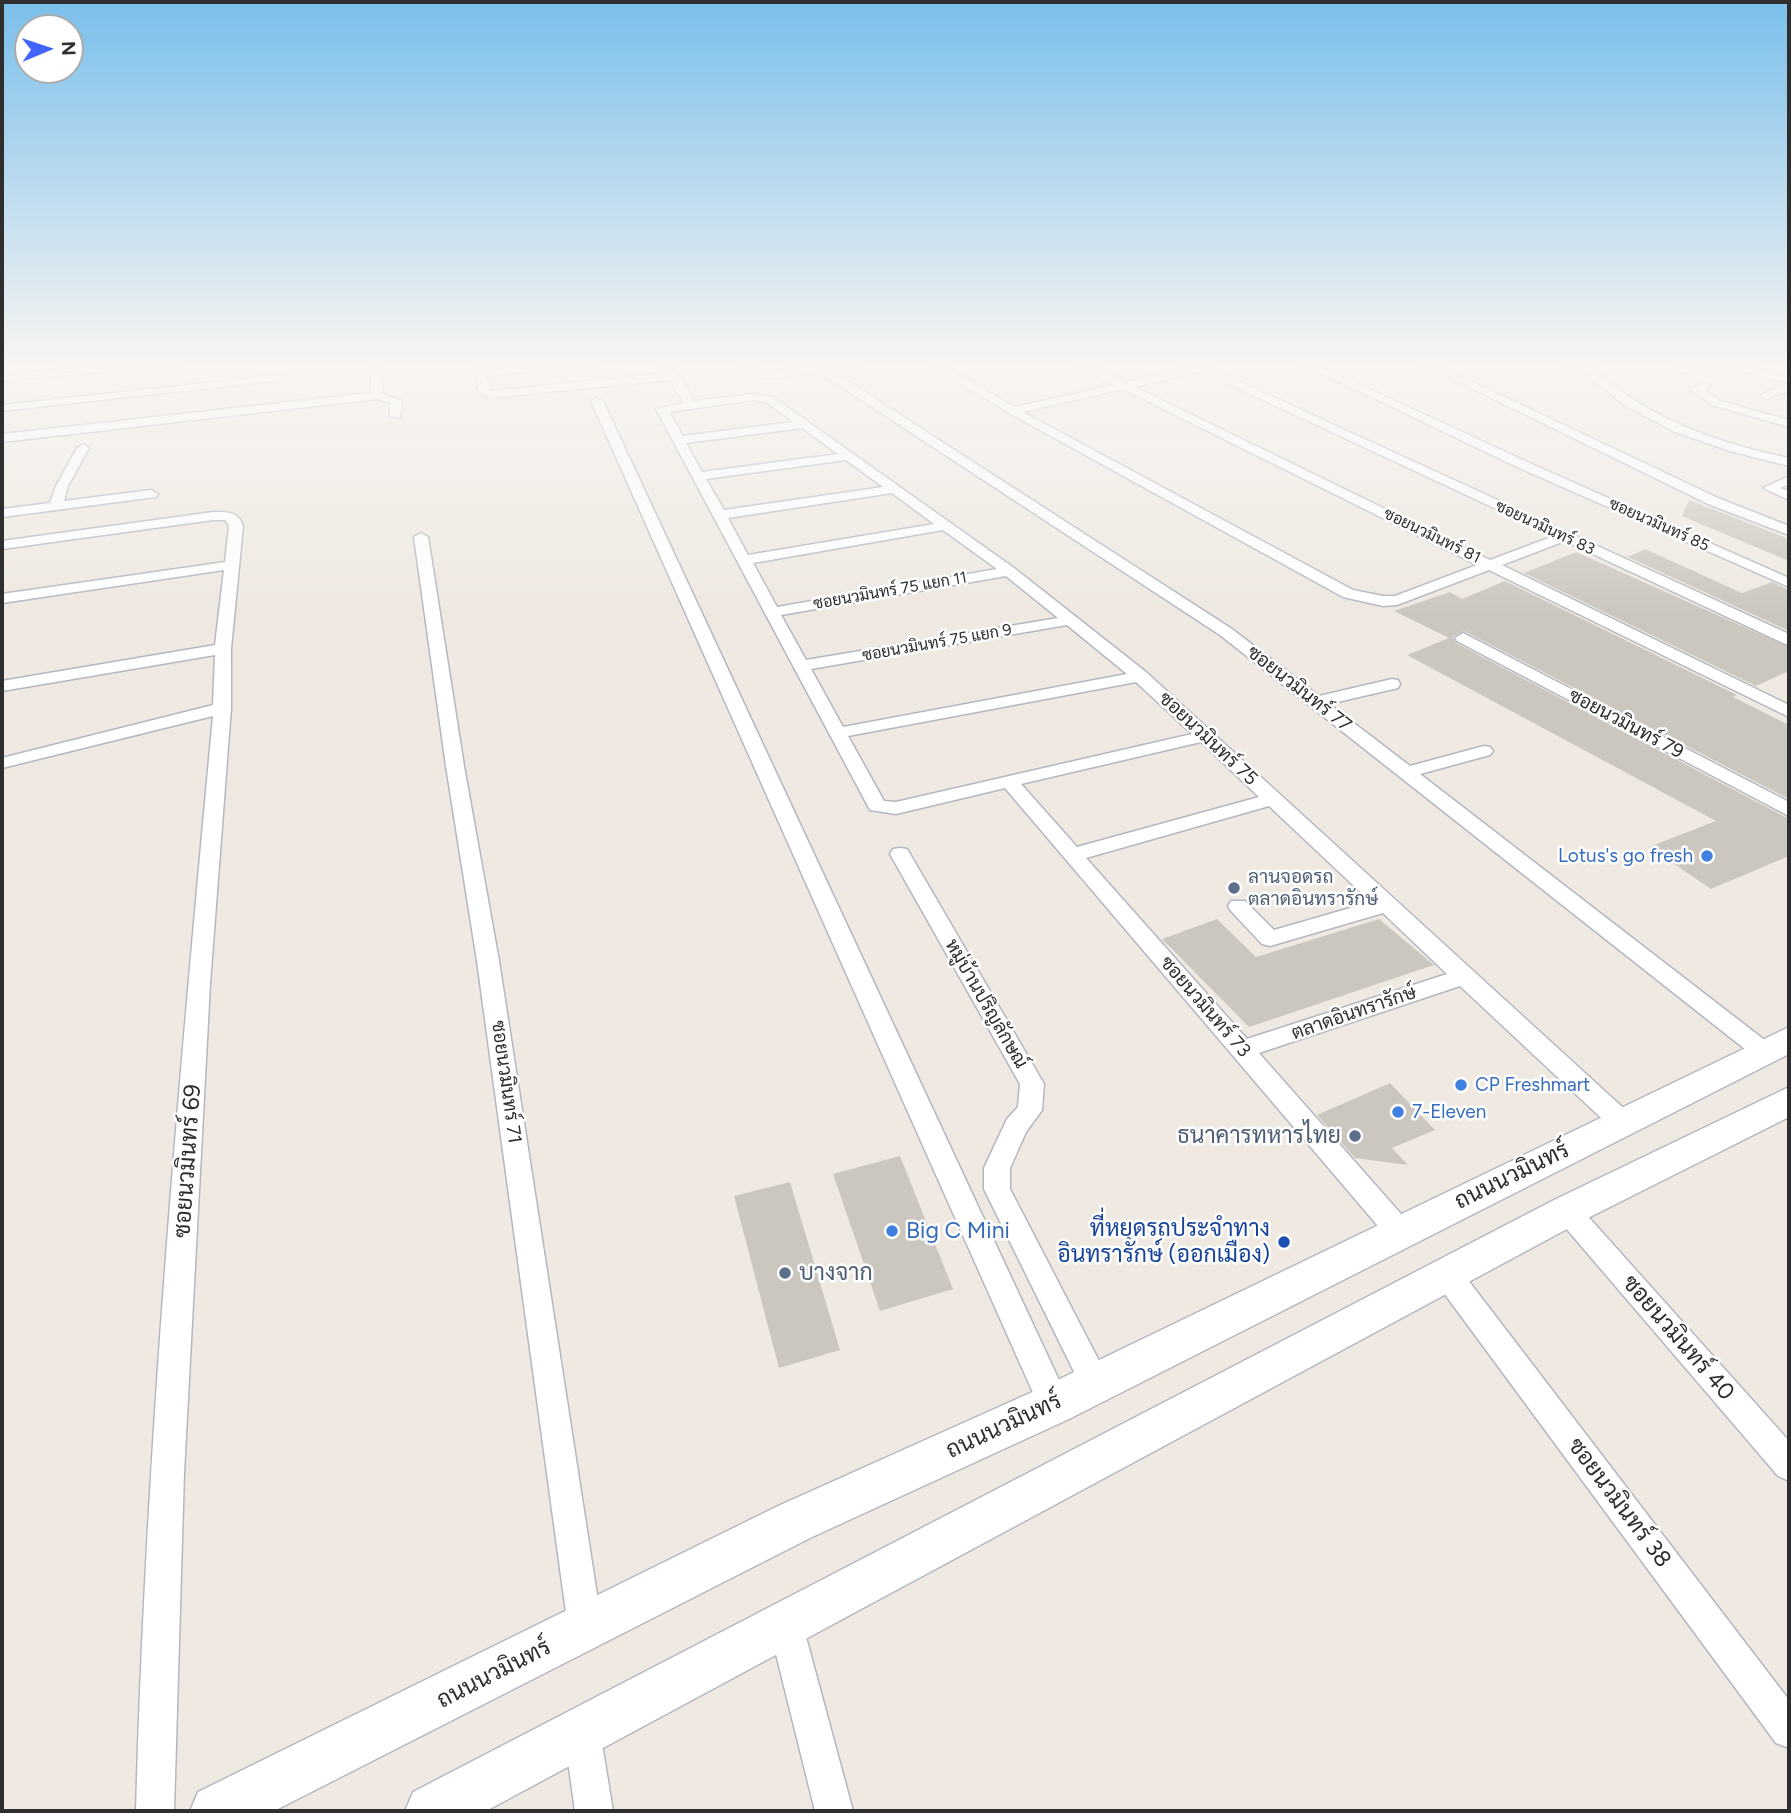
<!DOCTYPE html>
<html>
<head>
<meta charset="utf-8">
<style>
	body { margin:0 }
	#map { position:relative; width:1791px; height:1813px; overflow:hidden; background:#efe9e1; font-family:Figtree,sans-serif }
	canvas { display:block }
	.frame { position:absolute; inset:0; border:4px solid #2e2e2e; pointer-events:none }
	.north { position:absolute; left:14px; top:14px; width:70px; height:70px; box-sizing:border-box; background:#fff; border:2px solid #ababab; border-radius:50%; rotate:88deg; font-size:19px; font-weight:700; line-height:28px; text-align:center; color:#2e2e2e }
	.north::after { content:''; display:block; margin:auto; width:24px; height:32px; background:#4264fb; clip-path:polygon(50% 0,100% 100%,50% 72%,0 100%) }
</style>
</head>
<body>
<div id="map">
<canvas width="1791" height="1813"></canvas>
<div class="frame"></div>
<div class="north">N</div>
</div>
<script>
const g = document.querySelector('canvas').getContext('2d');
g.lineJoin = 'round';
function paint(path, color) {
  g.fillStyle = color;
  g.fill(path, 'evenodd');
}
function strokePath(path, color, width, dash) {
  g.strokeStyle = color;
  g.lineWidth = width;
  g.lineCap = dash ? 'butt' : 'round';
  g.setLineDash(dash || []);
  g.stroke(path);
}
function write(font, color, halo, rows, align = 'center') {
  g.font = font + ' Figtree,Sarabun,sans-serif';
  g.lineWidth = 5;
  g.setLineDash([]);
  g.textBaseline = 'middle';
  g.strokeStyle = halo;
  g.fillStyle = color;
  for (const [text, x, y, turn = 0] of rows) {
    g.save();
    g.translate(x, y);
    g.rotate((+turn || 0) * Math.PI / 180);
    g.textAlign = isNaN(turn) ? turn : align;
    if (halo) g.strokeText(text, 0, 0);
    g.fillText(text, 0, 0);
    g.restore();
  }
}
const building = new Path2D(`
	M1689,500L1789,539V561L1682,516Z
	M1645,549L1742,593L1772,582L1789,590V631L1628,557Z
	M1576,552L1789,647V671L1756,686L1524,573Z
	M1505,581L1737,695L1733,697L1789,725V799L1464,631L1452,637L1456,643L1789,819V856L1711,889L1649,847L1716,821L1407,655L1449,638L1394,611L1450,592L1462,599Z
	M1217,919L1256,957L1379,919L1434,965L1249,1027L1162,939Z
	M1390,1083L1435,1130L1392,1148L1408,1165L1355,1158L1317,1115Z
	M900,1156L953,1289L880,1311L833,1174Z
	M790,1182L840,1350L779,1368L734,1196Z`);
const minor = new Path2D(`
	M151,361H188L183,364L2,381V375Z
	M371,361H381L383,394L402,401L400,418L390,416V403L377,399L2,442V434L371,393Z
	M473,361H483L485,369L570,361H604L599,364L486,376L492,391L667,373L660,361H670L694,401L754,394L773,397L1014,568L1146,672L1631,1115L1635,1122L1631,1129L1622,1132L1613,1129L1460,986L1259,1053L1409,1223L1413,1231L1409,1239L1399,1243L1389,1239L1005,788L896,814L870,810L656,409L684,403L670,380L489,398L478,390ZM754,400L766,402L793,422L683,436L669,412ZM802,428L838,454L702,472L686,443ZM846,460L883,487L724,510L706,479ZM892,493L934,524L748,555L728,518ZM943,530L997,569L777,607L753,563ZM1006,576L1058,618L806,660L781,615ZM1067,625L1127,674L843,727L811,669ZM1136,682L1192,734L896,802L884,801L848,736ZM1201,742L1259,797L1077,847L1021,784ZM1269,806L1371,902L1274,930L1245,901H1231L1228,906L1231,911L1262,944L1270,946L1383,913L1447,974L1247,1039L1086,858Z
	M738,361H749L763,373L810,365L805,361L821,364L863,361L858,364L829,369L1232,629L1319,696L1392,679L1398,680L1400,684L1398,688L1329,704L1410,766L1484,746L1490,747L1493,751L1490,755L1420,774L1771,1045L1775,1051L1771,1057L1763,1060L1755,1057L1220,635L817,371C786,376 760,389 738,361Z
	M923,361H935L1015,407L1114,385L1069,361H1082L1126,382L1192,367L1182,361H1195L1789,634V645L1783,643L1565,541L1502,565L1789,705V717L1489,570L1397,605L1383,606L1343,597L1009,413ZM1201,371L1554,536L1490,560L1135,387ZM1123,389L1477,565L1395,596H1383L1353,590L1023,412Z
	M1296,361H1309L1525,461L1789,578V587L1517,467Z
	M1416,361H1429L1718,498L1789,526V535L1708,504Z
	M1554,361L1579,364L1599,361L1597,368L1593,369C1649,419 1717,443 1789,458V466L1730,451L1675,432L1624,405L1581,370Z
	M1701,361H1728L1789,377V390L1767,399L1761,396L1763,394L1788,383L1714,364L1682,373L1677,370Z
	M278,375L282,376V380L2,411V405Z
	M1702,384H1710V388L1705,390L1720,401L1789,420V427L1712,405L1690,389Z
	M597,398L603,401L1065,1393L1069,1404L1065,1415L1054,1419L1043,1415L591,401Z
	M83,444L89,448L68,486L64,501L151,490L158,494L156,497L2,517V509L50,503L56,486L77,448Z
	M1789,476V484L1780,488L1789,491V500L1763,488Z
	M213,512C227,512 238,511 243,526L231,649V708L210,984L184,1473L174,1811H136C146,1446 179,1079 213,716L2,768V758L213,705L215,655L2,691V681L215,645L224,570L2,603V594L225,562L229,526L225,520H213L2,549V541Z
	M421,533L428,537L464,766L499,961L602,1627L597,1639L585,1644L573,1639L568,1627L477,961L446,766L414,537Z
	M1463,633L1789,802V816L1457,641L1455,638Z
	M900,848L907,849L910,854L1044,1084L1042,1110L1026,1132L1010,1168V1189L1111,1384L1107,1394L1096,1398L1085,1394L984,1189V1168L1007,1119L1018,1107L1020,1084L890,854L893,849Z
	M1567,1200L1576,1203L1789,1441V1481L1778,1476L1558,1219L1554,1211L1558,1203Z
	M1448,1263L1458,1267L1789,1700V1748L1776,1743L1438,1285L1434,1276L1438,1267Z
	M786,1609L798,1614L803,1626L853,1811H815L769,1626L774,1614Z
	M582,1714L595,1719L600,1732L613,1811H575L564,1732L569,1719Z`);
const secondary = new Path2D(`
	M1789,1027V1054L1069,1419L810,1538L274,1811H190L198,1792L778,1506L1039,1389Z
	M1789,1087V1117L1580,1222L486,1811H405L413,1792L1554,1200Z`);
const markers = [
	[1707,856,7,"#3f7fe0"],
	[1234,888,7,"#5c6f8a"],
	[1461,1085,7,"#3f7fe0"],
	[1398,1112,7,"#3f7fe0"],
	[1355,1136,7,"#5c6f8a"],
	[892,1231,7,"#3f7fe0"],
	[1284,1242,7,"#1a4fb4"],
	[785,1273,7,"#5c6f8a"]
];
const farStreetnames = [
	["ซอยนวมินทร์ 85",1659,525,24],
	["ซอยนวมินทร์ 83",1545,528,25],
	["ซอยนวมินทร์ 81",1432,536,26],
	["ซอยนวมินทร์ 75 แยก 11",890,591,-10],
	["ซอยนวมินทร์ 75 แยก 9",937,643,-10]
];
const streetNames = [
	["ซอยนวมินทร์ 77",1299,689,38],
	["ซอยนวมินทร์ 79",1626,724,28],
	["ซอยนวมินทร์ 75",1208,739,43],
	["หมู่บ้านปริญลักษณ์",986,1004,60],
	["ซอยนวมินทร์ 73",1205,1007,49],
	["ตลาดอินทรารักษ์",1354,1013,-19],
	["ซอยนวมินทร์ 71",506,1082,82]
];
const shopNames = [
	["Lotus's go fresh",1693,856,"right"],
	["CP Freshmart",1475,1085],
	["7-Eleven",1412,1112]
];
const serviceNames = [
	["ลานจอดรถ",1248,877],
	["ตลาดอินทรารักษ์",1248,899]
];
const nearServicenames = [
	["ธนาคารทหารไทย",1341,1136],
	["บางจาก",799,1273,"left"]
];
const nearStreetnames = [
	["ซอยนวมินทร์ 69",188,1161,-86],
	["ถนนนวมินทร์",1512,1176,-26],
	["ซอยนวมินทร์ 40",1678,1338,49],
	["ถนนนวมินทร์",1004,1426,-25],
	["ซอยนวมินทร์ 38",1619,1503,53],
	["ถนนนวมินทร์",494,1674,-27]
];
const nearTransitnames = [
	["ที่หยุดรถประจำทาง",1270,1229],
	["อินทรารักษ์ (ออกเมือง)",1270,1255]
];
const nearShopnames = [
	["Big C Mini",906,1231]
];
paint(building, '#cbc7bf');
strokePath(minor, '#b4b7c1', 3);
strokePath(secondary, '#b4b7c1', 3);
paint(minor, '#fff');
paint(secondary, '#fff');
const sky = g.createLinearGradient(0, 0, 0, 615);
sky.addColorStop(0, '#7abfeb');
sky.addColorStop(0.59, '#f8f5f2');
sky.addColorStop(1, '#f8f5f200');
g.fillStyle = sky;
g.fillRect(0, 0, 1791, 615);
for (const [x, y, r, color] of markers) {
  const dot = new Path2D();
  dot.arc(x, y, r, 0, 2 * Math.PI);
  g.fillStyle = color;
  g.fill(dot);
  strokePath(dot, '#fff', 2.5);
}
write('16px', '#2e2e2e', '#fff', farStreetnames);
write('19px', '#2e2e2e', '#fff', streetNames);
write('19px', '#366cbe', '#fff', shopNames, 'left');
write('19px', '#4e5e75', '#fff', serviceNames, 'left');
write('23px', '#4e5e75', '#fff', nearServicenames, 'right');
write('23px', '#2e2e2e', '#fff', nearStreetnames);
write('23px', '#164399', '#fff', nearTransitnames, 'right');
write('23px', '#366cbe', '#fff', nearShopnames, 'left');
</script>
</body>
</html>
